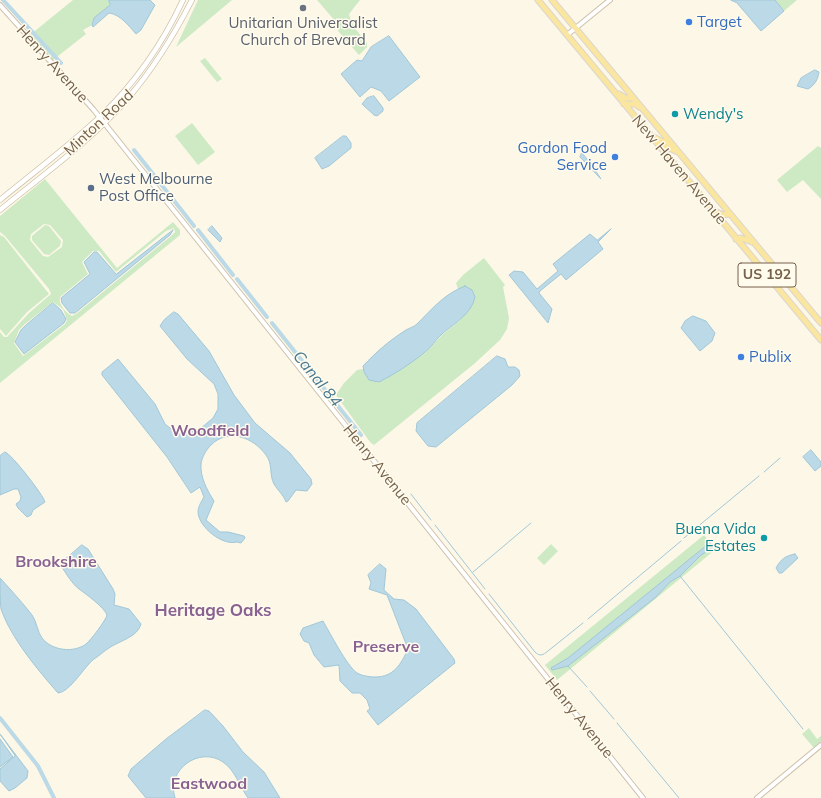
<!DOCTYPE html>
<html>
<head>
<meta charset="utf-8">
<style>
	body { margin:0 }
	canvas { display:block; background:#fcf7e6 }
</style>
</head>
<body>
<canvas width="821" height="798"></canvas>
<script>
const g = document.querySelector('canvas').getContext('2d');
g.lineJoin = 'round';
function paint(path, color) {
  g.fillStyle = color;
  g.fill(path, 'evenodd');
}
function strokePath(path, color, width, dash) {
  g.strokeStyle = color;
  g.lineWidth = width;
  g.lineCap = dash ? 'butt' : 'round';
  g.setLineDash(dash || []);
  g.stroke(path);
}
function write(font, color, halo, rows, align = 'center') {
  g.font = font + ' Mulish,sans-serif';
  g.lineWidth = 3;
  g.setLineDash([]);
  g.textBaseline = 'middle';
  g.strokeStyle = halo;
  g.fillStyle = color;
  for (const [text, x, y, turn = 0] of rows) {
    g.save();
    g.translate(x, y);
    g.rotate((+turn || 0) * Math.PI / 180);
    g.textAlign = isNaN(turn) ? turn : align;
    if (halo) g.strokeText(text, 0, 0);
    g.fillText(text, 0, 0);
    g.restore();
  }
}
const green = new Path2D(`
	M73,0H109L110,5L92,22V25L83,30L86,34L53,60L30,35Z
	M198,0H232L176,47Z
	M317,0H360L349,14C352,27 360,34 367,43V47L359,55L338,31L336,22Z
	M775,0H797L784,11Z
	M205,58L222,79L217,82L200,61Z
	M192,123L215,152L198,165L175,136Z
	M818,146L821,148V199L803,180L787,192L777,180Z
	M45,179L117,268L173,222L180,230V235L0,383V332L4,337H7L29,313L51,294L49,289L5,236L0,232V216ZM44,224L50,225L63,240L62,247L48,257L43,256L30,240L31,234ZM174,228L175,232L171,236L76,314L72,316C66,313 58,304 60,297L88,274L82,262L93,251H99L116,272L166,231ZM53,302L63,309L67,320L65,324L23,356L14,343L19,330L25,324Z
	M45,225L49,226L61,241L60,246L49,255L44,254L32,240V236Z
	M0,235L4,237L49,294L27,312L6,336L0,329Z
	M484,258L505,285L503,287L509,318L507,329L500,340L474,364L374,445L370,442L336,395L344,383L357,370L363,369L364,373L413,360L425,353L443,334L460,320L473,293L465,287L458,289L456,283L463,275Z
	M704,535L716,549L557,680L545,665Z
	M551,544L558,551L544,565L537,558Z
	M809,728L817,739L821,736V741L814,748L802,734Z`);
const water = new Path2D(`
	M109,0H150L155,5L141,30L136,34C128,25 121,15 109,13L93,27L92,25L94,18L110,5Z
	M731,0H775L784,11L761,31L737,3Z
	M389,36L420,77L389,101L381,91L371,87L360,97L341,74L357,60L362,61L371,47Z
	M815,70L819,72C818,79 815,85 808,89L797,86L801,78Z
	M374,96L383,108V111L377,116L374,115L362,104L367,98Z
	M343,136H346L351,143V148L329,166L322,169L315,158Z
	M582,153L591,164L601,179L580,157Z
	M212,226L222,238L220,242L208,230Z
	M611,229L598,242L603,249L566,280L561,274L540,291L539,293L552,309L548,323L509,275L514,271L523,272L537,289L558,271L553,264L590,234L597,240Z
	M173,230L170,235L75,313H70L62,303L61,298L90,274L84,262L94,252H97L116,274Z
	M465,286L472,290L475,297C472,313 455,323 443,333C436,339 431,348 424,353C410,364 395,374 379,382L369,380L364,372L363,366C376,352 390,340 406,330C409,328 414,327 417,324C432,309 444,294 465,286Z
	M53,303L61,310L66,319L64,323L24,354L15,342L21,330L26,325Z
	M174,312L178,314L209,351L234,395L255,423L290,453L311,479L312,484L307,491L296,490L288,501L286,502C283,494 278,491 274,484C269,475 273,464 266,455C253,437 228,428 211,445C206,450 202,457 201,464C200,477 207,490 214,501L206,520L220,532H228L244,536L245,538L241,543L237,542C223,546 199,528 198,512C198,507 201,502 204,497L200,487L191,493L167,457L102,375V372L118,359L155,404L165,424L175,432L188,433L200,429L213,418L218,409V394L214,384L187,359L160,326L164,320Z
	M693,316L706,321L715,333L712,341L700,351L681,328L685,321Z
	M497,356L505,359L508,367H515L519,370L520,376L512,385L436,447L428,446L416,431L417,423Z
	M811,450L821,462V466L815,471L803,457Z
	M5,452C11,453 44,496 45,502L33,510L31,515L27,517L18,508L16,504L20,501L21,497L18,489H14L0,495V456Z
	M710,543L713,547L700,556L680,576L670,582L656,597L568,666L552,670L551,668L568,658Z
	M82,545L88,549L113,589L115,594L114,605L129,609L141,624C138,637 119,641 109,648C104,651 99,656 94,659C84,667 70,692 58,693C37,669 11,638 1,609C0,600 0,587 0,578C11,590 22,602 32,615C37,622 37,631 42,638C52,651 74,653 86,644C91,640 106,620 107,615C105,608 86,594 79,589C72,584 66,573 61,566V563Z
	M795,554L798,558L782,573H779L776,568C781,559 785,556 795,554Z
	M380,564L386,569L384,590L394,599L404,600L416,609L454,659L455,663L378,725L367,711L370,709L367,700L360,693H352L340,681L339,665L324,667L314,655L309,643L304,641L300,634L303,628L323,621C330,633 347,666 357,673C362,676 370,677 375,677C394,677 401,664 408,649L387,595L369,589L371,583L368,575Z
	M205,710L209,711L223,726L243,752L264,772L280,798H248C240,787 235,770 223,762C200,746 166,769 175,798H146L128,776L131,769L166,739Z
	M0,734L28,771L27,778L15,788L9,791L0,781V769L15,756Z
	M0,739L13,757L0,767Z`);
const stream = new Path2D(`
	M764,472L780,458
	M411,494L431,520
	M435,525L485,589
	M684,538L759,476
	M473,572L531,523
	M680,576L803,729
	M489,594L535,652C540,657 543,655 548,651L583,623
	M588,619L681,541
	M568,666L587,687
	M590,691L614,719
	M617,723L679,798`);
const canal = new Path2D(`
	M3,0L61,63
	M134,150L194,226
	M198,230L233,275
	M237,279L267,317
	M272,323L361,435
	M0,718L38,766L54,798`);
const tertiary = new Path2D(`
	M0,5L93,109L643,798
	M567,35L610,0
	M757,798L821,745`);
const secondary = new Path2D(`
	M0,200C33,173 69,146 101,116C135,83 163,43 183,0
	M0,210C43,175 93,139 129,97C154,68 174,35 192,0`);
const primary = new Path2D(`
	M538,0L821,340
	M552,0L821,323
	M619,94L625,98H633
	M624,104H635L639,107
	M654,137L661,141L671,143
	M661,148L667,147L678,152
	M714,211L723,215L730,214
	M736,239L741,238L752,242`);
const markers = [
	[303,8,4,"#6b7280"],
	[689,22,4,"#3f7fe0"],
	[675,114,4,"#0f9aa8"],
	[615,157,4,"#3f7fe0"],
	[91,188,4,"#5c6f8a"],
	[741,357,4,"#3f7fe0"],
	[764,538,4,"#0f9aa8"]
];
const shields = [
	[767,275,58]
];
const shieldNames = [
	["US 192",767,275]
];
const shopNames = [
	["Target",697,22],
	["Gordon Food",607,148,"right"],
	["Service",607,165,"right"],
	["Publix",749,357]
];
const worshipNames = [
	["Unitarian Universalist",303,23],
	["Church of Brevard",303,40]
];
const streetNames = [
	["Henry Avenue",52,64,48],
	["Minton Road",99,123,-43],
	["New Haven Avenue",679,170,50],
	["Henry Avenue",377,465,51],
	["Henry Avenue",579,718,51]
];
const cultureNames = [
	["Wendy's",683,114],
	["Buena Vida",756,529,"right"],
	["Estates",756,546,"right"]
];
const serviceNames = [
	["West Melbourne",99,179],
	["Post Office",99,196]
];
const waterNames = [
	["Canal 84",317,379,51]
];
const neighbourhoodNames = [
	["Woodfield",210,431],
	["Brookshire",56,562],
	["Preserve",386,647],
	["Eastwood",209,784]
];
const quarterNames = [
	["Heritage Oaks",213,611]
];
paint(green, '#ceeac4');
paint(water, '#bbd9e6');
strokePath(water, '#a1c7d8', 1);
strokePath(stream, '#a1c7d8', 1);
strokePath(canal, '#bbd9e6', 4);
strokePath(tertiary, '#cec0ad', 6);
strokePath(secondary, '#d1c1aa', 6);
strokePath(primary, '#dbd6d0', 7);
strokePath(tertiary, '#fff', 4);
strokePath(secondary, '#fff', 4.5);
strokePath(primary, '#fbe69f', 5);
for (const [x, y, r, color] of markers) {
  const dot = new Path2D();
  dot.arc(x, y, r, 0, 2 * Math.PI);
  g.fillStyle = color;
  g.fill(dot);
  strokePath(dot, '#fffbed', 1.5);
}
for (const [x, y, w] of shields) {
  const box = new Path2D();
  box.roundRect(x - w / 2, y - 12, w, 24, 3);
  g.fillStyle = '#fffbed';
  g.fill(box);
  strokePath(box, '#76614b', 1);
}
write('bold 14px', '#76614b', null, shieldNames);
write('15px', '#366cbe', '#fffbed', shopNames, 'left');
write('15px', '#5b616d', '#fffbed', worshipNames);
write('15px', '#76614b', '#fffbed', streetNames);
write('15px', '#0d838f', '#fffbed', cultureNames, 'left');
write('15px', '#4e5e75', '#fffbed', serviceNames, 'left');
write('italic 16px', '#477991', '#fffbed', waterNames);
write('bold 16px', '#8a6292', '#fffbed', neighbourhoodNames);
write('bold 17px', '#8a6292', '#fffbed', quarterNames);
</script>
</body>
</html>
